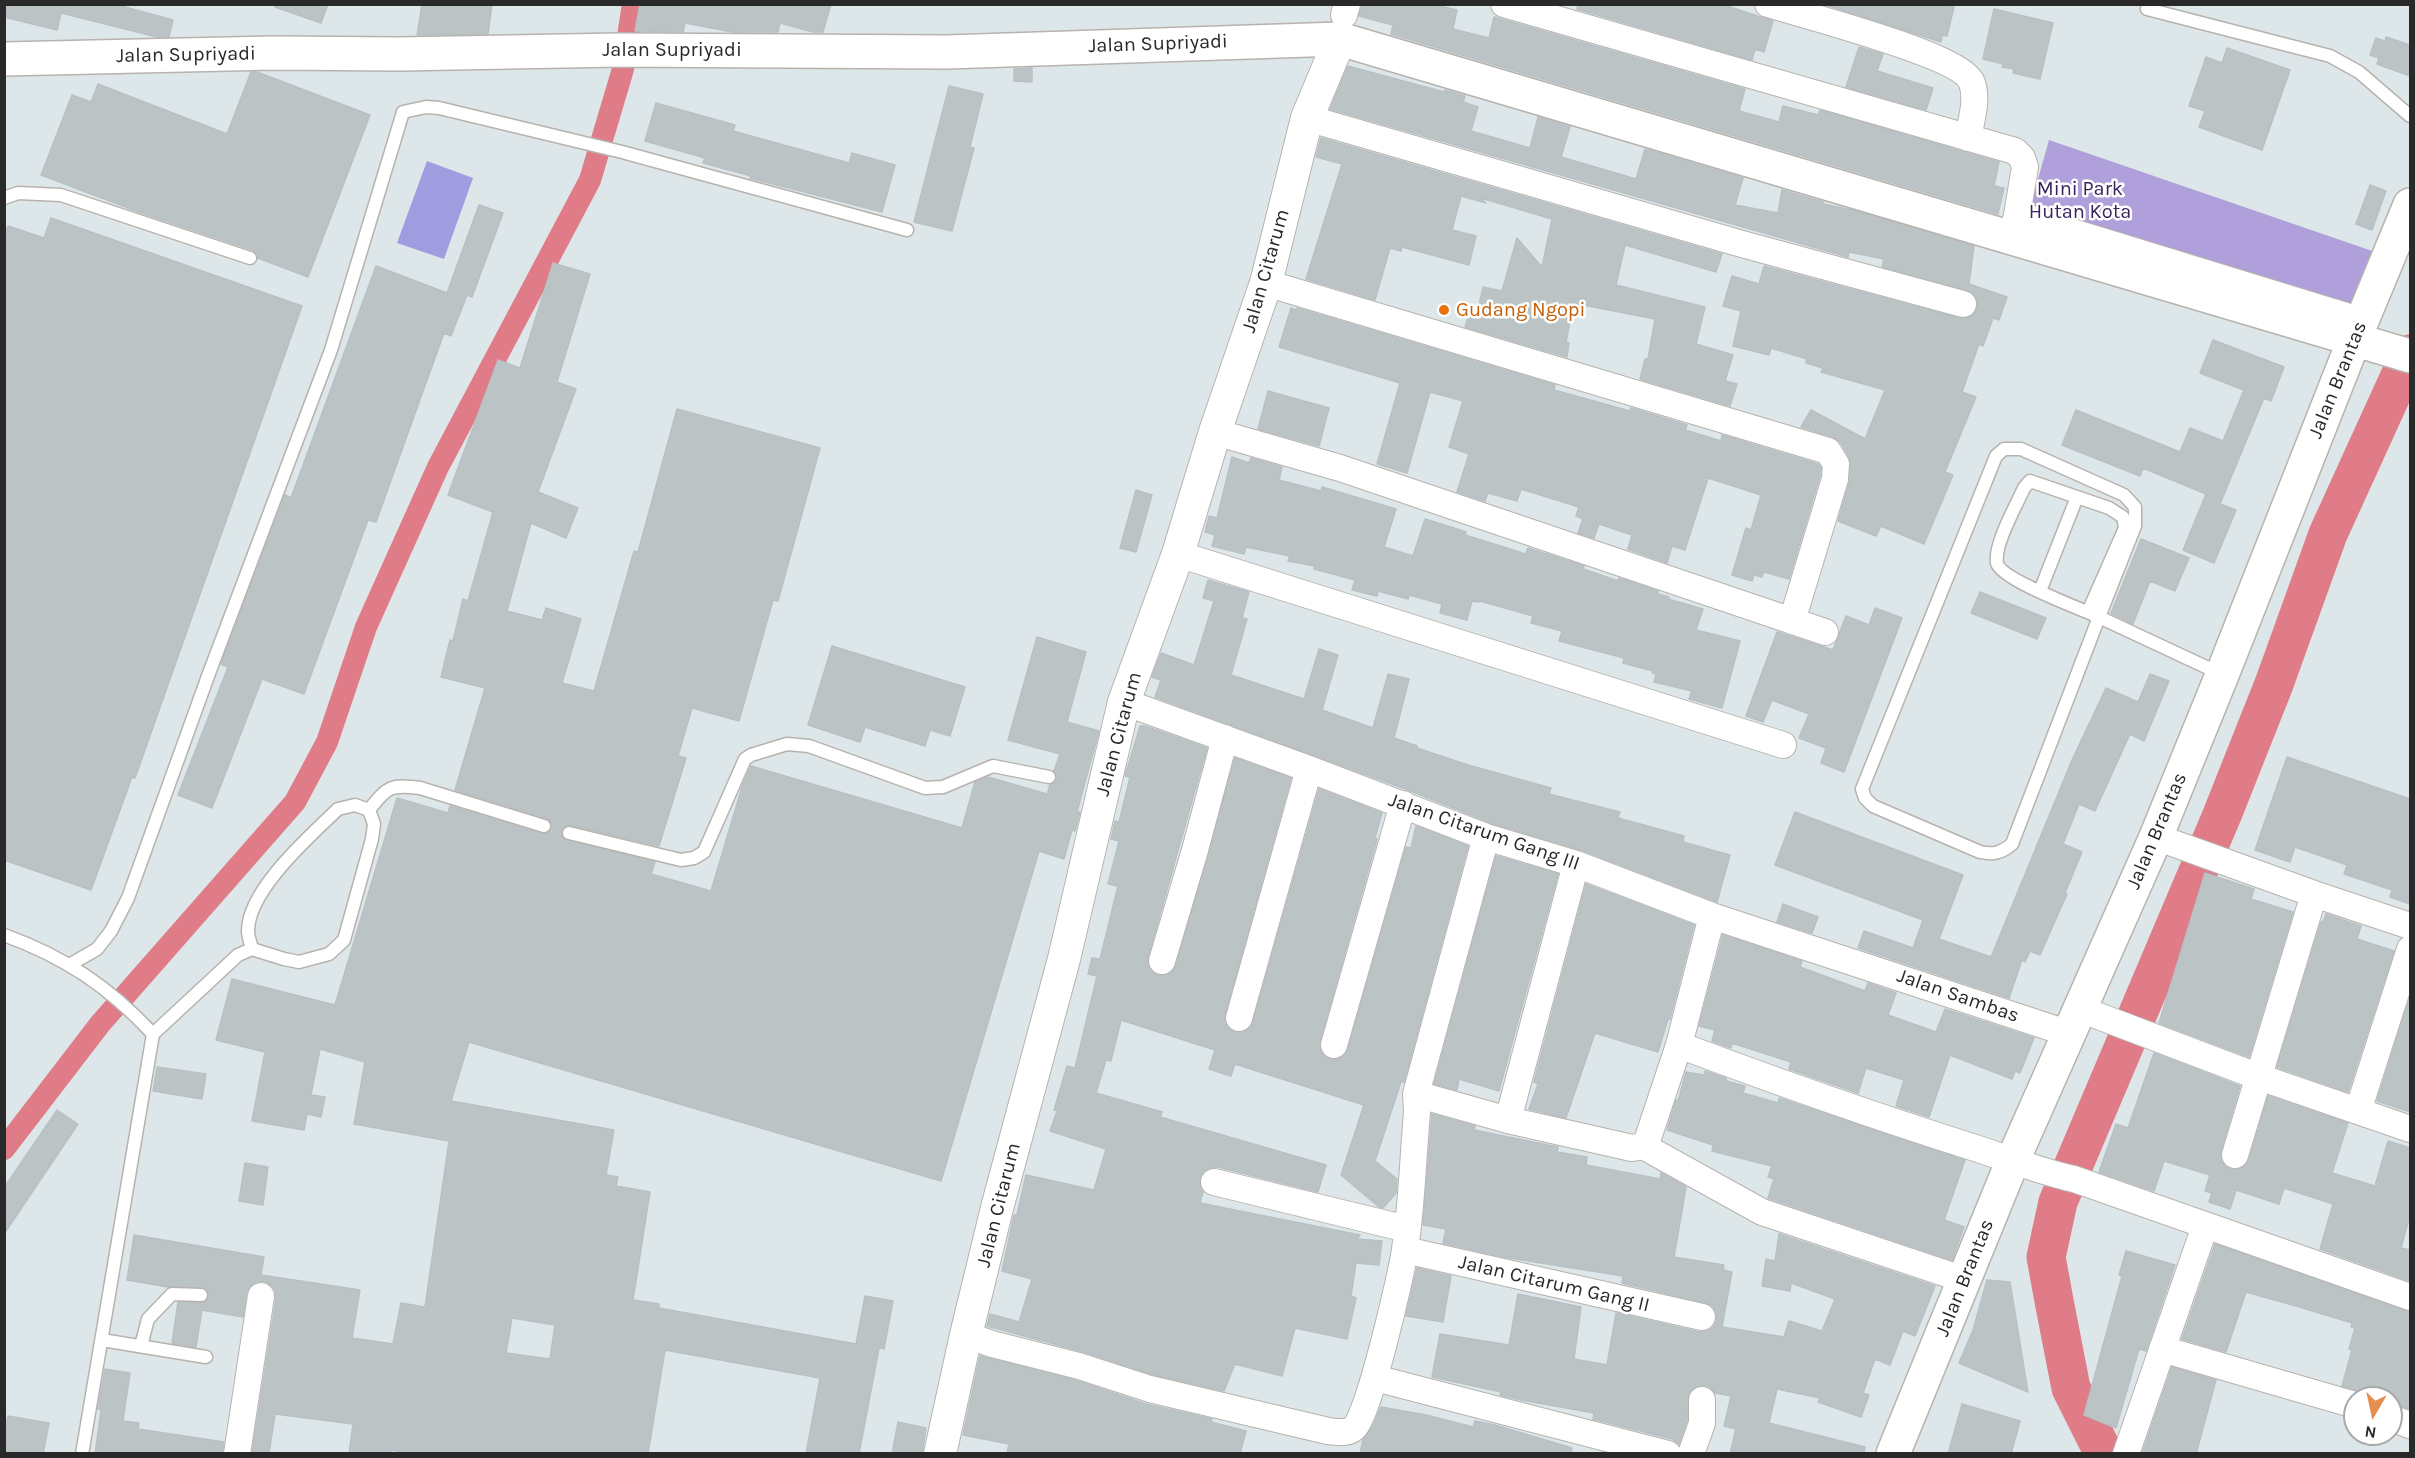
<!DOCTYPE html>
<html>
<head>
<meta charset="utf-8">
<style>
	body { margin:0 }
	#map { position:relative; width:2415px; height:1458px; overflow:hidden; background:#dde7e9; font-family:Karla,sans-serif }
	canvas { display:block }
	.frame { position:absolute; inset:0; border:6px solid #292929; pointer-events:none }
	.north { position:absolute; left:2343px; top:1386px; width:60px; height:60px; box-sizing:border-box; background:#fff; border:2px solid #a9a9a9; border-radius:50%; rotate:189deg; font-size:16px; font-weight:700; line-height:24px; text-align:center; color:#292929 }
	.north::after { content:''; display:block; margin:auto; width:21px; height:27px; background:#e48f4f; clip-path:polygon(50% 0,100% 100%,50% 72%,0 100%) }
</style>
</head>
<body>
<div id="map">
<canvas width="2415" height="1458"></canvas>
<div class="frame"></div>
<div class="north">N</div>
</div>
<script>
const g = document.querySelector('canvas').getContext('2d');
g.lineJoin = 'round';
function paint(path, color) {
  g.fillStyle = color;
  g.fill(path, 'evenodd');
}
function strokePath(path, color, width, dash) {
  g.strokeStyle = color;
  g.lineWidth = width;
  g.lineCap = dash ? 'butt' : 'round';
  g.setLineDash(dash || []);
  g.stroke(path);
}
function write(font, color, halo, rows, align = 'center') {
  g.font = font + ' Karla,sans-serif';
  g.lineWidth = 5;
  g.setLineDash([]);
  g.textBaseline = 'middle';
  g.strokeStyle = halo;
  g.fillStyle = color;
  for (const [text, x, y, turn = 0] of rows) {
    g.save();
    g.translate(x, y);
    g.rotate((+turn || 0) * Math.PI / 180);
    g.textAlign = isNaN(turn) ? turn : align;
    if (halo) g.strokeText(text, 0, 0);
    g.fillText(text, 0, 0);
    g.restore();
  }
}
const green = new Path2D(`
	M2049,140L2381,254L2350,331L2023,232Z`);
const pitch = new Path2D(`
	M427,161L473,178L444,259L397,243Z`);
const canal = new Path2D(`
	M4,1149L100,1024L295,802L327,742L366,627L438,467L590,180L623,69L633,4`);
const river = new Path2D(`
	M2104,1454L2071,1388L2055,1306L2046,1257L2058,1202L2222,815L2274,684L2328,534L2410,354`);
const building = new Path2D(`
	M4,4H114L173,20L169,37H157L61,13L57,30L4,17Z
	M276,4H328L321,23L275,7Z
	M422,4H492L488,34L417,35Z
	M640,4H831L823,32H813L780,23L778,32H732L685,23L683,32L635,31Z
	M1362,4H1432L1457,10L1453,29L1489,38L1494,17L1745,89L1739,111L1779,122L1783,106L1818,115L1820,110L1999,162L1994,186L2004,188L1998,214L1391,34L1393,25L1359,16Z
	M1578,4H1721L1773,21L1764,52L1755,49L1752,60L1577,9Z
	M1823,4H1942L1954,7L1947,36L1942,35L1941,42Z
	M1994,9L2053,23L2040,79L2013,73L2014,69L2002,67L2003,64L1983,59Z
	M2386,37L2410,45V76L2377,64L2379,58L2370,55L2376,38L2385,41Z
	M1859,47L1883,54L1877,71L1933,88L1926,110L1846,87Z
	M2227,48L2290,70L2262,150L2199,127L2205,111L2189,106L2206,57L2222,63Z
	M1348,66L1444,92L1445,90L1465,96L1463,102L1478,107L1471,131L1530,148L1538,117L1570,127L1561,157L1636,179L1645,149L1743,178L1735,205L1778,213L1782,190L1823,202V204L1852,210L1974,246L1969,284L2007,297L1999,320L1993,318L1983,346L1979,344L1962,392L1976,397L1945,472L1953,475L1924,544L1881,526L1876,536L1838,521L1850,480L1849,457L1841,443L1833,437L1801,427L1811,410L1865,439L1885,390L1821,372L1823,368L1806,363L1807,359L1771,348L1769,355L1733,346L1741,311L1723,306L1732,276L1759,284L1764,266L1959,318H1967L1973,315L1977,308V300L1973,293L1882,267L1884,259L1849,252L1848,257L1330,109Z
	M1032,68V82L1014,81V69Z
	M251,72H257L370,115L308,277L258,258L253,250L136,211L41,175L72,95L91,102L98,84L227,134Z
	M949,86L983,94L970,147L974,148L952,231L914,222Z
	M656,103L735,125L733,131L849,163L852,153L895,165L882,212L750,178L751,176L703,163L705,158L645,141Z
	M1321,138L1722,254L1716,272L1625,245L1616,285L1705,307L1696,344L1733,355L1725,381L1737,384L1730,406L1640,379L1645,359H1648L1655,319L1573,303L1566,343H1569L1567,357L1465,327L1468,317L1476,319L1483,287L1502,291L1517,238L1542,267L1552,219L1481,198L1486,203L1461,196L1452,230L1476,236L1469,265L1402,247L1401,251L1390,248L1375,300L1306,279L1342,164L1316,157Z
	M2370,185L2386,191L2372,230L2356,224Z
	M479,205L503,213L472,297L467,295L451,336L444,333L376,522L368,520L304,694L262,679L212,808L178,795L228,667L221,664L285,495L291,498L376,266L447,293Z
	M51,218L302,306L135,778L132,777L91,890L4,860V237L8,226L44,238Z
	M553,263L590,274L557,382L576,389L538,492L578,508L566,538L531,523L507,611L542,620L546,608L581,619L562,683L594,691L634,551L638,552L677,409L820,448L778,601L773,600L739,721L692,708L678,756L686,758L659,846L570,825L563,827L561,831L564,839L655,862L651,874L711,891L742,787L751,766L962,828L975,782L988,777L1047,794L1050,785L1057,779L1054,771L1060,754L1008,740L1037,637L1086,652L1067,722L1099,731L1077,812H1080L1075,831L1072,830L1064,859L1039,851L941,1181L469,1042L451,1101L614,1130L606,1175L618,1177L616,1186L650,1192L633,1300L659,1304V1308L856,1344L865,1296L893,1301L884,1349L879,1348L859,1454H806L820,1378L665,1350L648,1454H414L391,1450L390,1454H349L353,1424L275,1414L269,1454H252L276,1298L275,1290L271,1285L264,1281L256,1282L250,1286L246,1294L243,1317L202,1310L196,1347L172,1343L178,1302H204L209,1296L206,1288L168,1287L127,1280L134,1235L264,1257L261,1275L360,1290L352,1338L393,1344L401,1303L425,1307L449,1141L354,1124L365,1062L320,1049L311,1095L325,1097L321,1117L307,1114L304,1130L252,1121L265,1052L216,1040L232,979L335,1005L397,798L448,813L450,806L542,834H546L552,829V824L546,818L455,790L485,688L441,677L450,640L453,641L463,599L468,601L493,512L448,495L498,360L520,368ZM512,1318L555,1325L550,1359L506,1353Z
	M1291,308L1297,310V308L1555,385L1554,390L1630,411L1631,408L1687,425L1685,430L1721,441L1722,435L1818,464L1821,468L1820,476L1789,579L1764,572L1762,577L1754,575L1752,581L1732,575L1746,528L1751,530L1761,495L1708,478L1685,550L1672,546L1667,563L1628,549L1632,535L1599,524L1594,538L1578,533L1583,519L1576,516L1579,507L1521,489L1517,501L1488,493L1485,501L1457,492L1469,454L1449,447L1463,401L1430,392L1407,473L1377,464L1400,383L1279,347Z
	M2213,340L2284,367L2271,401L2264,398L2220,504L2236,510L2214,563L2183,550L2206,494L2143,468L2140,476L2062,445L2076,410L2180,452L2190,428L2223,441L2244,390L2200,373Z
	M1268,391L1329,408L1319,446L1258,429Z
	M1232,457L1249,463L1251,458L1282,467L1279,480L1321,491L1322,487L1396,509L1384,547L1413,556L1425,519L1466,532L1465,535L1526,554L1528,548L1584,566L1583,569L1618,581L1619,578L1658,591V594L1669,597L1668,599L1703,609L1696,630L1740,641L1722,708L1689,699L1692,691L1654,682L1656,674L1652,673L1653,671L1623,663L1624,658L1559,641L1562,631L1531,623L1533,616L1480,601L1479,602L1472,601L1467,620L1440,613L1442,604L1409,595L1408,599L1378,591L1377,596L1352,590L1355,580L1314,569L1315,566L1288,561L1290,556L1246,547L1244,554L1212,546L1215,535L1205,532L1209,516L1217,518Z
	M1136,490L1152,495L1136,552L1120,548Z
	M2141,539L2189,558L2175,591L2150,581L2133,624L2111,613Z
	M1208,580L1249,592L1242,618L1247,619L1231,675L1304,699L1319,649L1338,655L1322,710L1373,728L1388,674L1409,679L1394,738L1417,746V748L1468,765L1551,788L1549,794L1620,812L1618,818L1684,836L1683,842L1730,855L1717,902L1581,850L1491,823L1408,790L1155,697L1161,680L1152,677L1161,653L1194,665L1214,601L1203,598Z
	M1980,592L2046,618L2037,639L1971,613Z
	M1875,608L1902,618L1844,772L1821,763L1826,748L1799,738L1809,714L1772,700L1763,722L1746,716L1777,632L1833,650L1846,616L1869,625Z
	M832,646L965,687L950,736L930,730L925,746L865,727L860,742L808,725Z
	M2150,674L2169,681L2144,741L2130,734L2095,811L2079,804L2063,844L2082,852L2065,893L2067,894L2040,955L2030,951L2025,962L2022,960L2009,998L1858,948L1864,931L1913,948L1923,920L1775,865L1795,812L1963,875L1939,939L1991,957L2072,760L2106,688L2138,702Z
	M1140,726H1145L1207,748L1148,957V965L1152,972L1157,975H1166L1173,971L1176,965L1235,758L1291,778L1225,1014V1022L1228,1028L1234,1032H1243L1250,1028L1253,1022L1319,789L1382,813L1375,838L1377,839L1320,1041V1049L1324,1056L1329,1059H1338L1345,1055L1348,1049L1406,847L1411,848L1416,826L1468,846L1404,1082H1401L1375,1161L1397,1179L1396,1193L1383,1208L1379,1207L1341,1175L1364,1105L1235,1064L1231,1076L1209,1069L1215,1050L1121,1020L1111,1061L1106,1060L1096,1093L1162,1112L1160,1117L1326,1165L1318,1192L1218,1167L1209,1168L1203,1172L1200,1178V1186L1203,1192L1200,1203L1360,1235L1357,1239L1382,1241L1379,1265L1356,1263L1351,1296L1356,1298L1347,1339L1295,1328L1282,1376L1235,1364L1224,1391L1154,1375L1084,1352L987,1326L990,1314L1019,1322L1032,1279L1002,1271L1014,1215H1017L1026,1175L1094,1190L1106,1149L1050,1131L1057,1111L1054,1110L1067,1066L1075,1068L1097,976L1088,974L1092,958L1100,959L1118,886L1108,884L1119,841L1111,839L1115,821L1119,822L1130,777L1125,776Z
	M2287,757L2410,799V904L2390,897L2392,890L2344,874L2347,865L2295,847L2290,862L2255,850Z
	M1496,856L1558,874L1499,1091L1459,1079L1457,1090L1434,1084Z
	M2205,873L2254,889L2251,899L2293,912L2249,1057L2159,1023Z
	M1586,884L1694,925L1670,1019H1668L1658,1052L1595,1033L1566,1118L1529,1109L1538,1084L1534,1082Z
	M1783,904L1818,917L1812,933L1777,922Z
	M2326,914L2361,926L2357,939L2394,951L2348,1092L2277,1067L2321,922H2323Z
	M1723,935L1802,961L1800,967L1865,991L1868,983L1896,993L1888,1015L1936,1032L1945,1009L2034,1038L2020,1073L2015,1071L2012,1079L1950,1055L1929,1117L1896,1106L1904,1080L1866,1068L1858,1093L1789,1069L1791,1062L1732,1043L1731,1048L1712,1041L1715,1030L1699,1026Z
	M2410,997V1112L2377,1101Z
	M2154,1053L2240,1086L2221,1151V1159L2225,1166L2230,1169H2239L2246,1165L2249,1160L2268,1096L2348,1123L2332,1173L2375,1186L2388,1141L2410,1148V1215L2401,1248L2410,1250V1281L2320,1249L2333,1204L2284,1188L2279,1204L2236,1190L2230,1209L2209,1202L2212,1193L2205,1191L2210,1175L2164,1161L2154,1191L2099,1172L2116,1124L2128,1128Z
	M157,1067L206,1074L202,1099L153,1091Z
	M1705,1071L1726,1078V1081L1745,1086L1743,1093L1778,1103L1779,1098L1965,1160L1944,1220L1964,1227L1952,1260L1768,1198L1774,1179L1768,1177L1772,1166L1712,1151L1713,1145L1667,1130L1676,1100L1678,1101L1686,1072L1704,1075Z
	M57,1110L78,1124L4,1234V1188Z
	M1432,1114L1475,1126L1474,1130L1558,1147L1557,1152L1587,1157L1586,1165L1660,1179L1661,1173L1686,1187L1674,1257L1724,1265L1723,1270L1732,1272L1722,1327L1784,1337L1789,1321L1822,1331L1835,1299L1791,1283L1790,1291L1762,1286L1766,1259L1775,1261L1779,1234L1935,1286L1915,1336L1903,1331L1890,1365L1875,1359L1863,1393L1869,1395L1861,1417L1818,1402L1820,1398L1777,1389L1769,1423L1865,1447L1864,1454H1730L1736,1429L1724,1426L1731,1396L1715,1393L1710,1387L1703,1385L1695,1387L1689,1393L1687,1420L1679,1444L1672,1439L1593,1419L1594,1413L1521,1400L1500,1395L1501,1392L1432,1377L1440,1334L1509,1345L1518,1294L1581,1307L1574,1359L1607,1365L1616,1313L1699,1332L1707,1331L1713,1328L1717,1320L1716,1312L1713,1306L1706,1303L1622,1283L1623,1276L1503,1257L1443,1243L1446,1229L1423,1225Z
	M245,1163L268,1167L263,1205L239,1201Z
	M2215,1244L2410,1312V1409L2391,1403V1398H2376L2342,1386L2352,1350L2349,1349L2355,1328L2351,1327L2352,1323L2296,1306L2246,1292L2226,1352L2182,1339Z
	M2126,1251L2175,1265L2146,1351L2139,1349L2116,1428L2084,1415L2122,1276L2119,1275Z
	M1417,1268L1451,1276L1443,1322L1406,1316Z
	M1987,1280L2010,1282L2028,1392L1959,1363L1973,1330Z
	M980,1356L1075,1380L1146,1404L1212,1419L1211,1422L1246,1431L1240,1454H1007L1009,1444L963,1435Z
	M2172,1367L2216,1380L2196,1454H2142Z
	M105,1369L130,1373L123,1421L139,1423L138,1429L224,1442L222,1454H95L101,1410L98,1409Z
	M1962,1404L2020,1421L2011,1454H1948Z
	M1381,1407L1426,1415L1473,1427L1475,1421L1495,1425L1572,1448L1571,1454H1360L1363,1440L1373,1426Z
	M8,1416L49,1423L43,1454H4V1420L7,1421Z
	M898,1422L926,1428L922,1454H892Z`);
const service = new Path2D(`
	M2147,9L2330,56L2359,72L2410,116
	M4,198L18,193L61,195L250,258
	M2040,591L2077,497
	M2088,612L2125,528L2123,517L2109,508L2030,481L2024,488C2016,506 1994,544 1997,563C2000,579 2081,609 2099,617L2012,844C2001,853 1994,855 1980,852L1873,806L1865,798L1862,789L1996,456L2004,449H2021L2124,495L2135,507V526L2099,617L2221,674
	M369,810C387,787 390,784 420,788L544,826
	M569,833L681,860L694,858L704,852L745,759L751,755L787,744L809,746L925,788L943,787L993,766L1049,777
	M4,935C65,957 109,987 153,1034L82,1454
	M252,949C251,944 248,937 248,931C248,890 310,836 338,809L355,805L369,810
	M71,964L97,949L111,931L128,898L208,676L331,350L403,112L426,107L439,108L622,152L907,230
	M153,1034L238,955L252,949L284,959L299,962L329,954L344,940L372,839L374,824L369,810
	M102,1340L206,1357
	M141,1346L148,1319L172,1294L201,1295`);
const minor = new Path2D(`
	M1504,4L2015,151L2022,158L2025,167L2017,215
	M1768,4C1802,15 1962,55 1972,83C1978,100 1971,121 1968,138
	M1344,15L1347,4
	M1307,118L1742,244L1963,304
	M2013,231L2017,215L2362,321
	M1266,283L1828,451L1836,464L1835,479L1792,621
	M1215,432L1340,468L1825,632
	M1178,554L1783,745
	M1124,702L1309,769L1486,837L1576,864L1712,916L2070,1034
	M2156,837L2314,894L2410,926
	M1162,961L1195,850L1225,738
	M2080,1009L2259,1077L2410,1129
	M1239,1018L1309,769
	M1334,1045L1403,804
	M1679,1045C1775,1081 1871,1115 1969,1146C2004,1157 2038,1171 2074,1179L2410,1297
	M1416,1094L1486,837
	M2358,1111L2410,949
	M1508,1120L1576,864
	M1643,1146L1762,1212L1965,1280
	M2235,1155L2314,894
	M1214,1182L1407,1229
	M1405,1250L1702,1317
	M966,1335L992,1344L1079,1366L1150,1389L1328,1431C1337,1432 1347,1434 1354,1428C1368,1418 1402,1273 1405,1249C1412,1204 1413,1157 1417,1112L1416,1094L1508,1120L1632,1148L1643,1146L1647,1141L1679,1045L1712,916
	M2162,1349L2355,1405
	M1375,1378L1668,1454
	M2391,1418L2410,1425
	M237,1454L261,1296
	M1691,1454L1702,1423V1400
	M2126,1454L2205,1226`);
const tertiary = new Path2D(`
	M940,1454L966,1335L997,1208L1064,959L1124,702L1178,554L1215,432L1266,283L1307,118L1340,39`);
const secondary = new Path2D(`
	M4,59L273,53L400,54L619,50L947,52L1340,39L2410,356
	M1893,1454L2013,1160L2156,837L2222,675L2354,340L2410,205`);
const markers = [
	[1444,310,6,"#e8710a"]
];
const streetNames = [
	["Jalan Supriyadi",1158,44,-2],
	["Jalan Supriyadi",672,50],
	["Jalan Supriyadi",186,55,-1],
	["Jalan Citarum",1266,271,-74],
	["Jalan Brantas",2338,380,-68],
	["Jalan Citarum",1119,734,-75],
	["Jalan Brantas",2157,831,-67],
	["Jalan Citarum Gang III",1484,832,19],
	["Jalan Sambas",1958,996,19],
	["Jalan Citarum",999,1205,-76],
	["Jalan Brantas",1965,1278,-68],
	["Jalan Citarum Gang II",1554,1284,13]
];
const parkNames = [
	["Mini Park",2080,189],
	["Hutan Kota",2080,212]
];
const foodNames = [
	["Gudang Ngopi",1456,310]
];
paint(green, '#af9fda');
paint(pitch, '#9f9ce0');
strokePath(canal, '#df7c88', 22);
strokePath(river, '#df7c88', 39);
paint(building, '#bcc3c5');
strokePath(building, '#b7c1c5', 1.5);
strokePath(service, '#b8b2ad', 15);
strokePath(minor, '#b8b2ad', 28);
strokePath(tertiary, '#b8b2ad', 34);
strokePath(secondary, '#b8b2ad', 36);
strokePath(service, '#fff', 12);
strokePath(minor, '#fff', 26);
strokePath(tertiary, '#fff', 32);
strokePath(secondary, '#fff', 33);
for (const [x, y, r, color] of markers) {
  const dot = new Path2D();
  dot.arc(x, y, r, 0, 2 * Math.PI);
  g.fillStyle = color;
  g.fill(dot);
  strokePath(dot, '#fff', 2);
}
write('20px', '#292929', '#fff', streetNames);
write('20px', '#3a225d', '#fff', parkNames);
write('20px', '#c56008', '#fff', foodNames, 'left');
</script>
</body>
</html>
